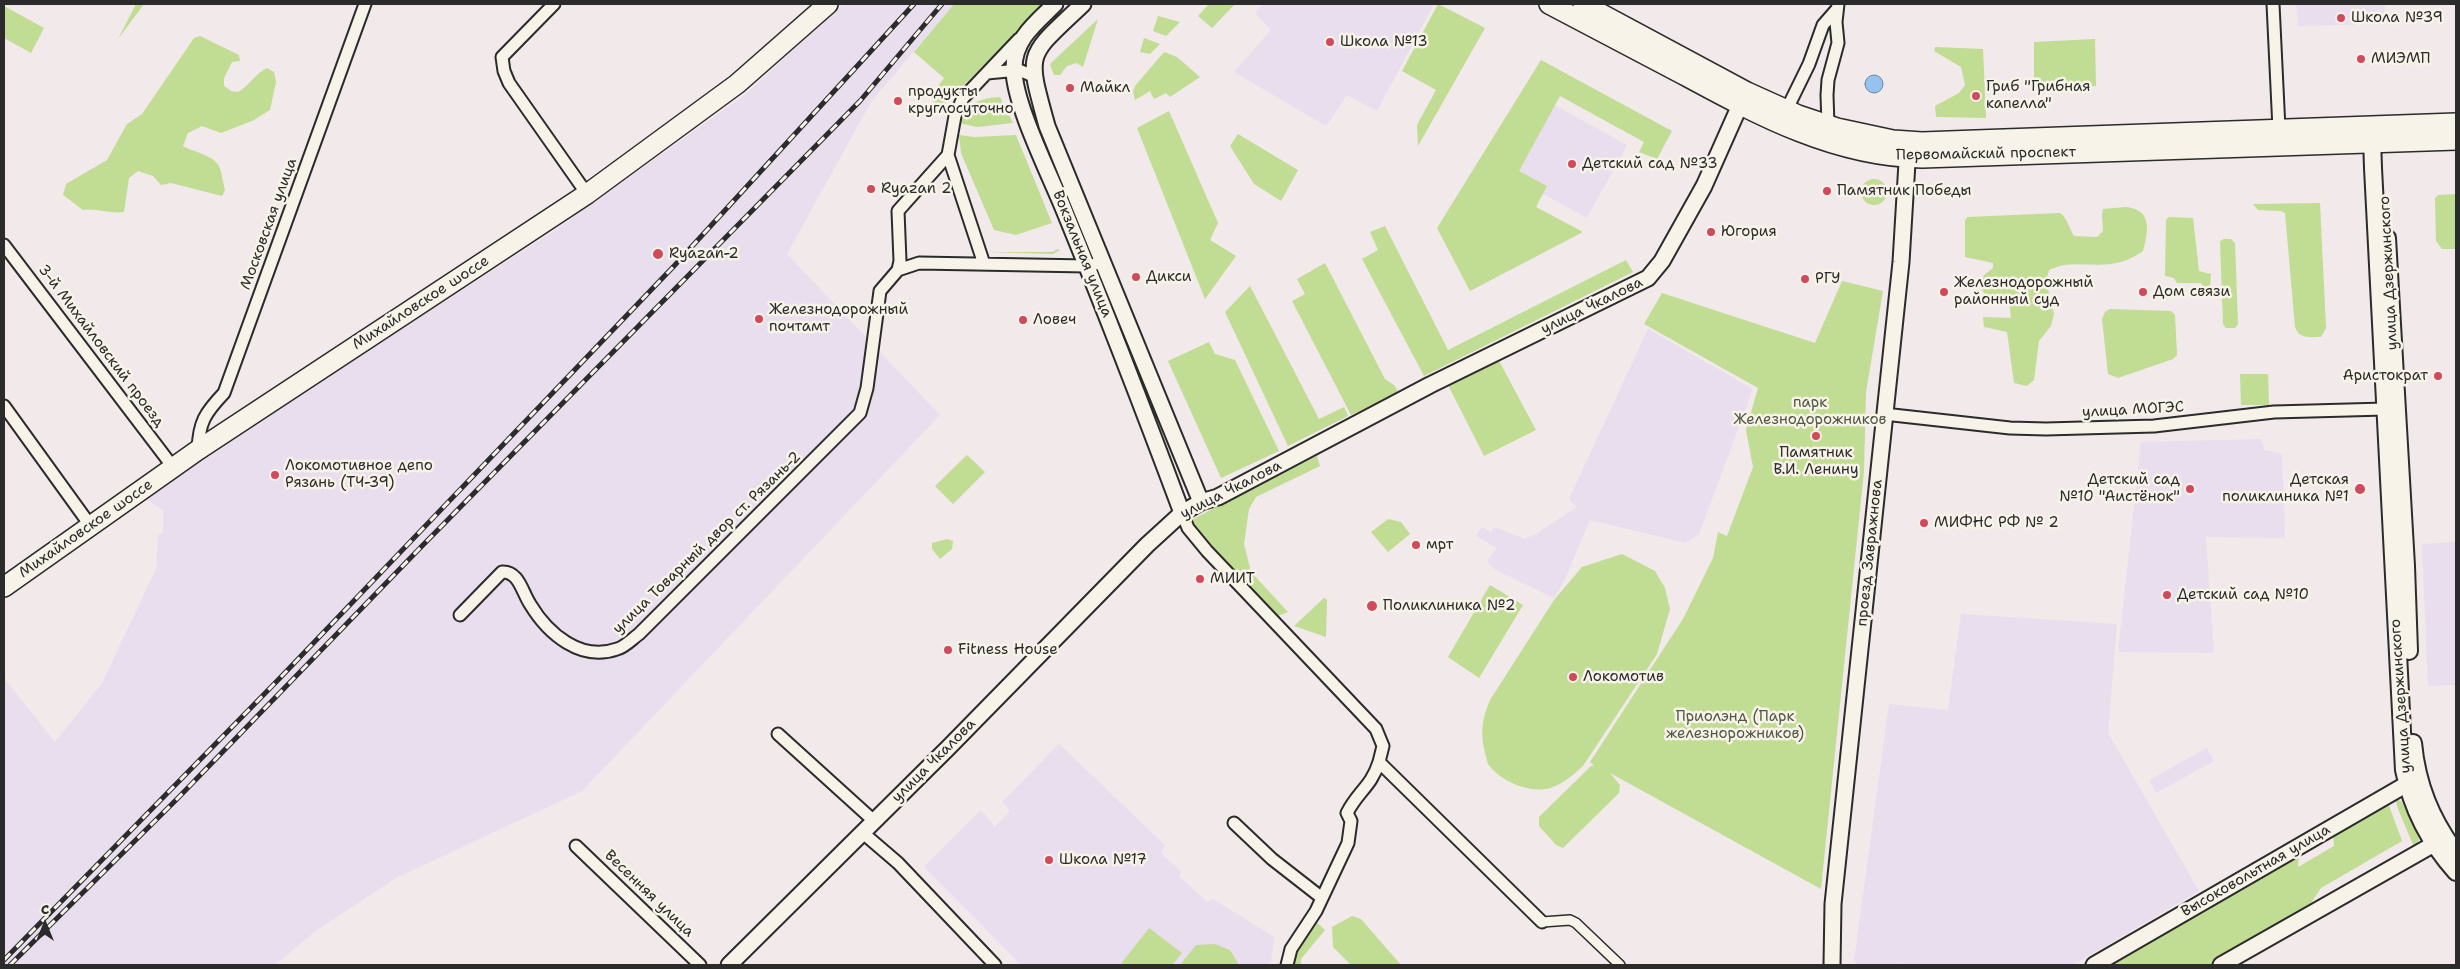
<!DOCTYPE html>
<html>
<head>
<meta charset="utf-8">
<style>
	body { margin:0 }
	#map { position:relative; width:2460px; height:969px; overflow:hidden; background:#f1e9ea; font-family:"Shantell Sans",sans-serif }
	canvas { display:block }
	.frame { position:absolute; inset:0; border:5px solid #2b2b2b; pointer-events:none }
	.north { position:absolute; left:20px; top:899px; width:50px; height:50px; -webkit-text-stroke:4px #f7f3e8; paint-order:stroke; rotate:0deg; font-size:14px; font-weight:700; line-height:20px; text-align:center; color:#2b2b2b }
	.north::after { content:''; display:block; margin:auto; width:18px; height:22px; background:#2b2b2b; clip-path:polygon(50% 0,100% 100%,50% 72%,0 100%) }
</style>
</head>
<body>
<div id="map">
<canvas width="2460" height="969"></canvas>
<div class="frame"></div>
<div class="north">С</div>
</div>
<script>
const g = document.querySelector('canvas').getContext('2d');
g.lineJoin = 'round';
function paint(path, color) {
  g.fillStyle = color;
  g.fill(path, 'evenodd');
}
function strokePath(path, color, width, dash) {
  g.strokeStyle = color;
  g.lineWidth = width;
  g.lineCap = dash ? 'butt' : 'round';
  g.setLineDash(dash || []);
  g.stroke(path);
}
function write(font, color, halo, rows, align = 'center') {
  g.font = font + ' "Shantell Sans",sans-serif';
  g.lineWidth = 5;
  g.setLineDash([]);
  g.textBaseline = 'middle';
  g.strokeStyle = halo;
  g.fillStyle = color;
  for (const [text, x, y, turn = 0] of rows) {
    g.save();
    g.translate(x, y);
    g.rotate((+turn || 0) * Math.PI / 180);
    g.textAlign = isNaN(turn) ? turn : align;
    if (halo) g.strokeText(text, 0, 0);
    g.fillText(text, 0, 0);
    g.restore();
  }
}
const built = new Path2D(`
	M843,4H954L871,102L787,254L940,415L582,791L396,878L317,930L275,965H4V678L55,742L102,683L156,569L158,534L163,533V510L145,498L202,454L209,457L372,348L551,233L746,94Z
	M1263,4H1429L1433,6L1377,111L1347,95L1326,126L1234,72L1271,30L1255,13Z
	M2298,4H2385L2384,24L2298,26L2296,5Z
	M1527,90L1627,145L1587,218L1487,163Z
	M1648,329L1753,389L1699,534L1686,543L1590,520L1564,581L1554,598L1494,569L1487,562L1497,548L1476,536L1482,527L1491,532L1494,527L1525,539L1536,534L1577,507L1569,499Z
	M2262,439L2264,450L2282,454L2285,538L2206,537L2214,653L2118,652L2141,442Z
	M2456,542V685L2428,686L2422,544Z
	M1961,614L2117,624L2108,733L2199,891L2073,965H1902L1900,963L1895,965H1857L1854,961L1889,704L1948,710Z
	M1059,744L1165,845L1161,853L1181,872L1179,876L1207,902L1213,899L1274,937L1271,962L1268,965H1021L924,867L981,810L995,827L1010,811L1002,802Z
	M2207,748L2214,761L2156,793L2149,780Z`);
const green = new Path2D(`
	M136,4H144L118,39Z
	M954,4H1045L938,111L931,96L944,78L914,52Z
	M1209,4H1235L1212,28L1198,16Z
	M1438,4L1485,28L1418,146L1417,125L1436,90L1402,71Z
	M4,6L44,28L31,53L4,38Z
	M1158,16L1180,22L1166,36L1153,31Z
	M1098,19L1083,67L1076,63L1067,66L1060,75H1054L1050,65L1052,62Z
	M200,36L239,55L240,61L232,62L224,78V86L231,91L238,92C250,85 256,73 267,68L274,72L276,82L270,110L252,121L221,133L202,126L188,133L183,146C193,152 213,155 219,166C222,173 223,183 225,190L222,196L171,183L161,185L153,176L138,171L129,178L124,212C110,214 97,208 83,210L63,195L66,184L107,160L127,124L142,114L194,38Z
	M1144,38L1160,44L1150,54L1140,52Z
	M2095,39L2096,86L2034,88V42Z
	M1935,47L1983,49L1986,118L1936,117L1935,106L1959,93L1965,85L1961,67L1934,51Z
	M1164,52L1177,57L1200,77L1170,97L1166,93L1154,99L1150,91L1135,100L1133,91L1135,86Z
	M1541,60L1672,131L1657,159L1639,152L1644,142L1560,96L1519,171L1547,186L1536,207L1583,232L1470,291L1437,228Z
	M1000,97L1013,123L977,127L959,123C966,103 980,98 1000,97Z
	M1169,111L1218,223L1210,240L1236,256L1205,299L1137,128Z
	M1238,134L1298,170L1281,201L1254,184L1230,146Z
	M959,135L974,137L1016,135L1052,223L1016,235L994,230L961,153Z
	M1861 192a13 13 0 1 1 26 0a13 13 0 1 1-26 0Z
	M2456,194V249H2442L2436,241L2435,198L2438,195Z
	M2320,203L2326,328L2321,337C2310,337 2299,339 2295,327L2285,213L2281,211L2258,210L2253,204Z
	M2125,207C2152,209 2149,230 2143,251C2107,277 2079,255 2049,270L2046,281L2054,314L2051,326L2039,341L2034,380L2027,386L2014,383L2007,332L1984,327L1983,317L2011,318L2009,302L2005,297L1986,296L1981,288L1984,275L1993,268V263L1965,257V221L1967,217L2060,213C2067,218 2069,228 2074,236L2097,237L2103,231L2102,214L2103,209Z
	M2169,217L2193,218L2199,271L2211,274L2210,287L2204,288L2201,283H2177L2174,278L2165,276L2166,220Z
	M1385,226L1448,350L1626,260L1633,272L1424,376L1362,259L1378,250L1370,232Z
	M2223,239H2231L2235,243L2238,324L2235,328H2226L2223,324L2220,242Z
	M1058,249L1060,250L1053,254L985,252H1052Z
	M1325,263L1385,379L1394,385L1399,393L1351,415L1292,301L1305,294L1297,279Z
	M1842,281L1883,291L1866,392L1864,471L1821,889L1610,773L1620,785L1619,793L1563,848L1556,845L1539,826V817L1591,766L1594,765L1590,762L1683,619L1713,558L1718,532L1727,536L1753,467L1746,430L1758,388L1644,324L1662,293L1815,343Z
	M1250,286L1319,419L1344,407L1348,416L1288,446L1225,312Z
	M2110,309L2171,311L2175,315L2177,355L2173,359L2118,378L2108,374L2102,319L2105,312Z
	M1209,342L1215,354L1235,360L1279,451L1221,478L1168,361Z
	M1498,359L1536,430L1484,456L1448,385Z
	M2240,374H2268L2269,405H2241Z
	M967,455L985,472L953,504L935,486Z
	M1317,456L1320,466L1256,497L1249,509L1244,544L1251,572L1288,612L1275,617L1194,534L1190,521L1242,493Z
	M1388,519L1401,522L1410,534L1388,552L1371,532Z
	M947,539L953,541L952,549L940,559L932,549V543Z
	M1622,554L1655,571L1665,588L1670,609L1657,654L1583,766C1573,775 1563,784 1550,788C1530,794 1500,781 1488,764C1487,761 1486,756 1485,753C1480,733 1482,719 1490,700L1554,600L1582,567Z
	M1490,585L1523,605L1479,678L1448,657Z
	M1324,598L1327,600L1326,637L1294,626Z
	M2395,798L2402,802L2418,835L2419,840L2414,847L2398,809Z
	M2387,800L2402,841L2321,888L2307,909L2211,965H2104L2299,852L2298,867L2334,846L2333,832Z
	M1352,916L1361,919L1401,965H1351L1333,947L1332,927Z
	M1313,919L1325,930L1301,959V965H1291L1290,958Z
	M1149,928L1182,953L1172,965H1120Z
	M1215,944L1230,950L1239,965H1180L1196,945Z`);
const water = new Path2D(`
	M1865 84a9 9 0 1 1 18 0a9 9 0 1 1-18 0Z`);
const pedestrian = new Path2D(`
	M1542,922L1570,920L1576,923L1620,965`);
const minor = new Path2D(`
	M554,4L502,57L504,71L509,83L587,194
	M2273,4L2279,129
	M987,73L1019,70L1033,76
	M1786,111L1809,64L1823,25L1837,9
	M1828,125L1827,95L1828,80L1838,43L1836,22L1838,4
	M948,155L898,211L900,261L898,270L919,263L1087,266L1104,262
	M4,245L173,467
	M984,264L948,155L955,116L963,98L1019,39
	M4,406L90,525
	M1884,414L2010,428L2046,429L2154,426L2274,412L2385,409
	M198,450C199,422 205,413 224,393L365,4
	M1182,513L1188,528L1207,551L1376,729L1383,746L1379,762L1542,922
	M460,615L502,572C519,571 522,592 530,604C548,634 581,662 617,649C625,647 632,639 639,634L860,413L867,388L880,291L898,270
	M778,734L874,821
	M1234,823L1272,859L1322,898
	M863,833L898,863L995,965
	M576,846L700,965
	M1287,965L1291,949L1316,911L1348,843L1351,821L1347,813C1358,791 1371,787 1379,762`);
const tertiary = new Path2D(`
	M1055,4C1036,23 1014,39 1014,68C1013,102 1050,175 1064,210C1105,310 1144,411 1182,513
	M1083,4C1026,58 1026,50 1047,126L1201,502
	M729,965L948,748L1147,545L1182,513L1201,502L1218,497L1430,385L1648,278L1662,261L1704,186L1740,105
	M1832,965L1833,904L1901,262L1908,146
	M2094,965L2407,784
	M2221,965L2434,844`);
const secondary = new Path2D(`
	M2376,132L2372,138L2373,168L2404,770C2412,809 2429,842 2456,872
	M2387,238L2406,566L2409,651
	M2413,743C2417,785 2431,819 2456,853`);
const primary = new Path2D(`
	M1549,4C1594,28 1639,51 1684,75C1758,115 1835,157 1922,158L2456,140
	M1583,4L1747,92L1798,115L1837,128L1893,140L1922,142L1976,140L2456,123
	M4,587L198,450L587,194L737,84L828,4`);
const rail = new Path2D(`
	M4,960L279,679L674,266L914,4
	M10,965L177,799L422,546L860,101L942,4`);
const markers = [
	[2341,18,5,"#d1495b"],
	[1330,42,5,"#d1495b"],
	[2361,59,5,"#d1495b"],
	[1070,88,5,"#d1495b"],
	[1976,96,5,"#d1495b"],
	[898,101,5,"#d1495b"],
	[1572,164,5,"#d1495b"],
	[871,189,5,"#d1495b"],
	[1827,191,5,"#d1495b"],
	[1711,232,5,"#d1495b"],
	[658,254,6,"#d1495b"],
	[1136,277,5,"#d1495b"],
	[1805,279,5,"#d1495b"],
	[1944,292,5,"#d1495b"],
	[2143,292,5,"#d1495b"],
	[759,319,5,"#d1495b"],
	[1023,320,5,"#d1495b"],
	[2438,376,5,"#d1495b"],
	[1816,436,5,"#d1495b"],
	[275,475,5,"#d1495b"],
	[2190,489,5,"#d1495b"],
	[2360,489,6,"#d1495b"],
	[1924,523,5,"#d1495b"],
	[1416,545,5,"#d1495b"],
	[1200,579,5,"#d1495b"],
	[2167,595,5,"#d1495b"],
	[1372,606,6,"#d1495b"],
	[948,650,5,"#d1495b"],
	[1573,677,5,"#d1495b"],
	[1049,860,5,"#d1495b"]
];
const poiNames = [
	["Школа №39",2351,18],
	["Школа №13",1340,42],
	["МИЭМП",2371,59],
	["Гриб \"Грибная",1986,87],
	["капелла\"",1986,104],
	["Майкл",1080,88],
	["продукты",908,92],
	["круглосуточно",908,109],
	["Детский сад №33",1582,164],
	["Ryazan 2",881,189],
	["Памятник Победы",1837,191],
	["Югория",1721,232],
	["Ryazan-2",669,254],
	["Дикси",1146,277],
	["РГУ",1815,279],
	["Железнодорожный",1954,283],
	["районный суд",1954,300],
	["Дом связи",2153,292],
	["Железнодорожный",769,310],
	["почтамт",769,327],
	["Ловеч",1033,320],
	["Аристократ",2428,376,"right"],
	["Памятник",1816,453,"center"],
	["В.И. Ленину",1816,470,"center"],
	["Локомотивное депо",285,466],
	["Рязань (ТЧ-39)",285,483],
	["Детский сад",2180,480,"right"],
	["№10 \"Аистёнок\"",2180,497,"right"],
	["Детская",2349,480,"right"],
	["поликлиника №1",2349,497,"right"],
	["МИФНС РФ № 2",1934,523],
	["мрт",1426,545],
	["МИИТ",1210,579],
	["Детский сад №10",2177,595],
	["Поликлиника №2",1383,606],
	["Fitness House",958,650],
	["Локомотив",1583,677],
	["Школа №17",1059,860]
];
const streetNames = [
	["Первомайский проспект",1986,154,-1],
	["Московская улица",269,224,-70],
	["Вокзальная улица",1082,254,68],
	["улица Дзержинского",2389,273,-93],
	["Михайловское шоссе",421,303,-33],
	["улица Чкалова",1592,306,-26],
	["3-й Михайловский проезд",101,346,53],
	["улица МОГЭС",2133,410,-3],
	["улица Чкалова",1231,490,-27],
	["Михайловское шоссе",86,529,-35],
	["улица Товарный двор ст. Рязань-2",707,543,-44],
	["проезд Завражнова",1870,553,-84],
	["улица Дзержинского",2401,696,-94],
	["улица Чкалова",934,761,-45],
	["Высоковольтная улица",2256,871,-30],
	["Весенняя улица",649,894,44]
];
const parkNames = [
	["парк",1810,403],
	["Железнодорожников",1810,420],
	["Приолэнд (Парк",1735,717],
	["железнорожников)",1735,734]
];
paint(built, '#e9deed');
paint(green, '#c1dc93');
paint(water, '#95c2ef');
strokePath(water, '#6b86a1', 1);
strokePath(pedestrian, '#2b2b2b', 12);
strokePath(minor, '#2b2b2b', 15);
strokePath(tertiary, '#2b2b2b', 19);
strokePath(secondary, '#2b2b2b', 20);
strokePath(primary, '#2b2b2b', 22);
strokePath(pedestrian, '#f7f3e8', 9);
strokePath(minor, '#f7f3e8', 11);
strokePath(tertiary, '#f7f3e8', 15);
strokePath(secondary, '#f7f3e8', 16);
strokePath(primary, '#f7f3e8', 19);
strokePath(rail, '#2b2b2b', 5);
strokePath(rail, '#f7f3e8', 3, [9]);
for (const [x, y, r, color] of markers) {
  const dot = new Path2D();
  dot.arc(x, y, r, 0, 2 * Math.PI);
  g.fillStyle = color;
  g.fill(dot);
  strokePath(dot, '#f7f3e8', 2);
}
write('15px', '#2b2b2b', '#f7f3e8', poiNames, 'left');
write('15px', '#2b2b2b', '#f7f3e8', streetNames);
write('15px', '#505745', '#f7f3e8', parkNames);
</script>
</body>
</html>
